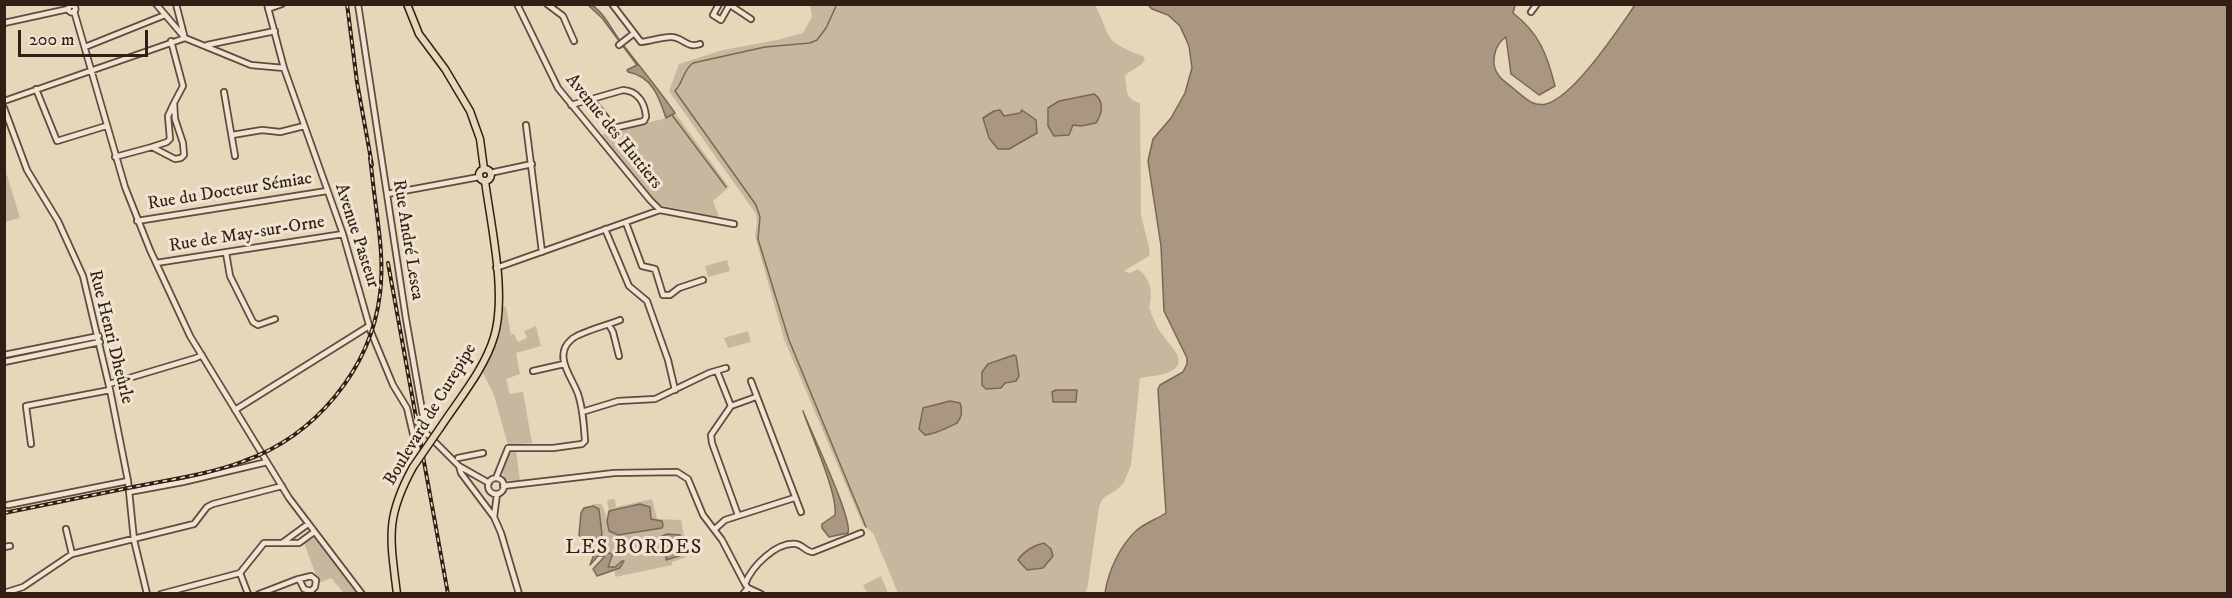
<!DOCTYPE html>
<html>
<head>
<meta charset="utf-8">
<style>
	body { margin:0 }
	#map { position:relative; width:2232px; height:598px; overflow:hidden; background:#e6d6ba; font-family:"IM FELL DW Pica",serif }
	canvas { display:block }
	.frame { position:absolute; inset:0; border:6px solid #321e14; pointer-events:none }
	.scale { position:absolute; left:18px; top:30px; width:130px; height:27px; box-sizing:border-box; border:3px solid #321e14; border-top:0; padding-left:8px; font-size:18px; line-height:21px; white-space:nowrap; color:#321e14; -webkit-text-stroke:4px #efe4d2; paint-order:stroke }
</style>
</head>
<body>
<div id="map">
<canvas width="2232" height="598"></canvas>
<div class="frame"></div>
<div class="scale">200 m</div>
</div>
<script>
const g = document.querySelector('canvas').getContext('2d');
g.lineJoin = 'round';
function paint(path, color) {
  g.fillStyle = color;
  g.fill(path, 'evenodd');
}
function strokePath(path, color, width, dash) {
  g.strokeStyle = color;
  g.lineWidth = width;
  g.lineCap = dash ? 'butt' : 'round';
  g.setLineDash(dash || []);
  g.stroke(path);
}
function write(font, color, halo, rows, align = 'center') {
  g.font = font + ' "IM FELL DW Pica",serif';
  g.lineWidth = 6;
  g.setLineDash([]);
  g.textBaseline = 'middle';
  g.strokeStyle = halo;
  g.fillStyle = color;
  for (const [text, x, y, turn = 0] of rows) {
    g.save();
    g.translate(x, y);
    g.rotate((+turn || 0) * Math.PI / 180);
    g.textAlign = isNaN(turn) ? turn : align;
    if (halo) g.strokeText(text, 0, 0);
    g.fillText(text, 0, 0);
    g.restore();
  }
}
const green = new Path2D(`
	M810,5H1095C1113,41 1102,40 1143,56L1145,59L1142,64L1125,75L1127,93L1132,100L1140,103L1141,215L1150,251L1149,256L1124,271L1130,273L1138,269C1151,279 1153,293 1149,308C1153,317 1156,327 1162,334C1170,346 1191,363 1169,372C1161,376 1149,376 1140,378L1131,465L1123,484L1115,491L1103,498L1099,507L1087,590L1084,593H898L873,533L863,525L784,339L755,236L757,223L756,214L669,91L679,64L723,50L777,40L803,33L812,17Z
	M675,113L729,187L713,201L719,217L659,205L651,199L600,135L666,118Z
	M5,175H7L20,218L5,222Z
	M727,260L730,271L708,277L705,266Z
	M503,307H506L511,335L514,334L518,342L527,338L524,331L536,326L541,346L516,353L520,374L506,379L510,394L523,392L532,443L508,445L494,395L482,371L498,331Z
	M748,331L751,342L728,348L724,338Z
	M511,451H516L520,481L505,480C500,470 506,460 511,451Z
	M615,499L616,507L652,499L657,519L681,520L687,550L685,551L681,545L663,542L671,558L685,554L686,557L672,562V565L615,577V570L620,568L622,561L611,568L608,567L613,558L609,552L586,551L585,542L601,537L602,534L599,509L591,507L593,504H601C608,513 605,525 612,533L618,535L662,528L659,521L651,519L650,507C638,500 622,508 609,511L607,500Z
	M313,538L316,540L356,593H344L331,578L319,583L304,543Z
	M881,576L888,593H867L863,585Z`);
const water = new Path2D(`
	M588,5C593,5 595,7 599,11C608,20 613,32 621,42C639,66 658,88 675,113L666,118C659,97 652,76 628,72L627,70L637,65L602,18Z
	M1148,5H1515L1513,13C1539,33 1547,54 1555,86L1539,95L1511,74L1506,37C1494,45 1489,65 1500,77C1504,82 1510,85 1514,89C1524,97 1532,107 1546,104C1574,97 1619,28 1635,5H2227V593H1105C1108,572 1120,545 1137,530C1145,523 1157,519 1166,513L1158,389L1160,385L1183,372L1187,364V358L1164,311L1161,246L1148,161L1153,139L1171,118L1185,93L1192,68L1189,46L1180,26L1168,15L1152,9Z
	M1094,94C1105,101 1102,114 1096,123L1081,126L1073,125L1069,135L1054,136L1048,126V108L1059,101Z
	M1000,110L1004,116L1020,113L1022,110L1036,120L1037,133L1009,149H998L989,138L983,118L994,111Z
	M1014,355L1016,356L1019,376L1016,381L1005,383L1001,388L986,389L982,385V372L988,364Z
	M1056,390H1077L1076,402H1053L1052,392Z
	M950,401L960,403C963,411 962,417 957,423C947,428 936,434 925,435L919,429L923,408Z
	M803,411C810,430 853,519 848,533L829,537L822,528V524L835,515C838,494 811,435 803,411Z
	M640,504L650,507L651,519L662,521L663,526L662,528L618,535L609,531L607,521L609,511Z
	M593,506L599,509L602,534L601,537L585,542L579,535L581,513L584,508Z
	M667,534L680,535L685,554L666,560L667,546L658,538Z
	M1044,543L1051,549L1053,556L1043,568L1027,570L1018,560C1023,552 1034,545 1044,543Z
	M598,551L613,554L608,567H615L622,561H624L620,568L597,576L593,569L605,556H598L590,565L593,557Z`);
const stream = new Path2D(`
	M837,4L826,28L817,40L810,43L765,47L693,63C683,70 683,83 675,91L756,205L760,217L758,239L789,340L866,527
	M672,115L726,187`);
const minor = new Path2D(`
	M156,4L185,38
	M176,4L184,35
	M267,4L284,68L343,234L371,332L393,385L407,408L413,434
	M358,4L406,319L426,433L459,466L489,483
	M517,4L558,88L650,200L660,210
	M547,4L563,16L574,41
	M612,4L641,42C651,41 661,37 671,37C683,37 687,49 700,44
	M719,4L713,15L721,20L730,4
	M730,5L751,19
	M68.5 9a3.5 3.5 0 1 1 7 0a3.5 3.5 0 1 1-7 0Z
	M268,9L282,4
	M74,11L125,187L150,250L190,336L289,498L362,594
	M1531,12L1537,4
	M4,23L68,9
	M207,45L275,31
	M619,45L633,34
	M85,47L165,15
	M36,89L57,141L106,126
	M224,92L235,156
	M4,101L185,38L251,65L284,68
	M571,105L623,90C638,91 645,103 646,117L644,121L614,128L591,99
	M4,108L27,170L58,221L83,276L110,390L128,481L134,540L147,594
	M526,125L542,252
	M232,135L262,130L280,132L304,126
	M152,147L167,142L170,139L168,116L174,103
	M115,157L152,147L175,159L181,158L184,155L183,143L175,119L174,103L183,86L171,41
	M490,173L532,164
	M387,194L479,177
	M137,221L327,191
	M626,223L642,266L655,269L663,295H670L679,288L703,280
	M605,229L629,286L647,301L668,360L675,390
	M226,253L230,276L253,322L258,325L275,319
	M156,263L343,234
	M496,268L660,210L734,224
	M609,325L613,332L619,356
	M4,355L99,336
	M4,362L100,342
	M533,371L564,364
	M717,371L731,406L711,435L712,443L738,515
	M751,381L801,512
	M109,384L196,358L202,355
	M731,406L756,397
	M235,410L369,326
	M582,412L618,401L655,399L709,373L726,368
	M31,444L26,406L110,390
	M458,458L483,453
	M459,466L461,473L494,517
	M496,478L508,448H553L582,444L585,441C584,425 583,409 578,394C572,377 552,355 572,339C580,332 608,325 620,320
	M488 486a8 8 0 1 1 16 0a8 8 0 1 1-16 0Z
	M503,486L614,473L677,472L688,479L703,515L722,540L745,584
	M129,492L183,482L267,462
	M497,494L494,517L501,533L519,594
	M8,505L128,481
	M66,529L72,554
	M715,529L725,520L794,498
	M282,543L308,524
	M4,547L10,546
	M240,573L248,594
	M748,588L761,594
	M4,593L23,587L72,554L194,524L207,507L213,504L282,486
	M161,594L240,573L264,543H299L314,532
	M259,594L298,579H299L311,576L316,580L315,587L311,591L304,589L299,579
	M743,594L748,588L745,584C752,566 776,542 796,544C803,545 806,552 813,552L861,533`);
const major = new Path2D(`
	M407,4L419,34L445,69L470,111L480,139L484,169
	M479 175a6 6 0 1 1 12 0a6 6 0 1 1-12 0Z
	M440,428C459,399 484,370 494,337C507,295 491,226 485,181
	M397,594C390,537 385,518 413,467`);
const rail = new Path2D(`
	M347,4L357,82L372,165
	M388,263L448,594
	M4,513C49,504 93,495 138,486C173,479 210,474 244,461C315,436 371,369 380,294C384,261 379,231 375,199C373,185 372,172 370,158`);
const majorBridge = new Path2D(`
	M413,467L440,428`);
const streetNames = [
	["Avenue des Huttiers",613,132,51],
	["Rue du Docteur Sémiac",230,192,-9],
	["Rue de May-sur-Orne",247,235,-9],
	["Avenue Pasteur",356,236,72],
	["Rue André Lesca",407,240,81],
	["Rue Henri Dheûrle",110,337,76],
	["Boulevard de Curepipe",431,415,-59]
];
const neighbourhoodNames = [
	["LES BORDES",634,549]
];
paint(green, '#c7b79e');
paint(water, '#a99782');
strokePath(water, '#796756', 1.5);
strokePath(stream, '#796756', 1.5);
strokePath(minor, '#5f4c3e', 8);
strokePath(major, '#321e14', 9);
strokePath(minor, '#efe4d2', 4.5);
strokePath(major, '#e6d6ba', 6);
strokePath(rail, '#321e14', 4);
strokePath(rail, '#efe4d2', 1.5, [4.5]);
strokePath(majorBridge, '#321e14', 9, []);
strokePath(majorBridge, '#e6d6ba', 6);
write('18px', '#321e14', '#efe4d2', streetNames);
g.letterSpacing = '1.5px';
write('20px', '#321e14', '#efe4d2', neighbourhoodNames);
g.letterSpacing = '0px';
</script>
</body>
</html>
